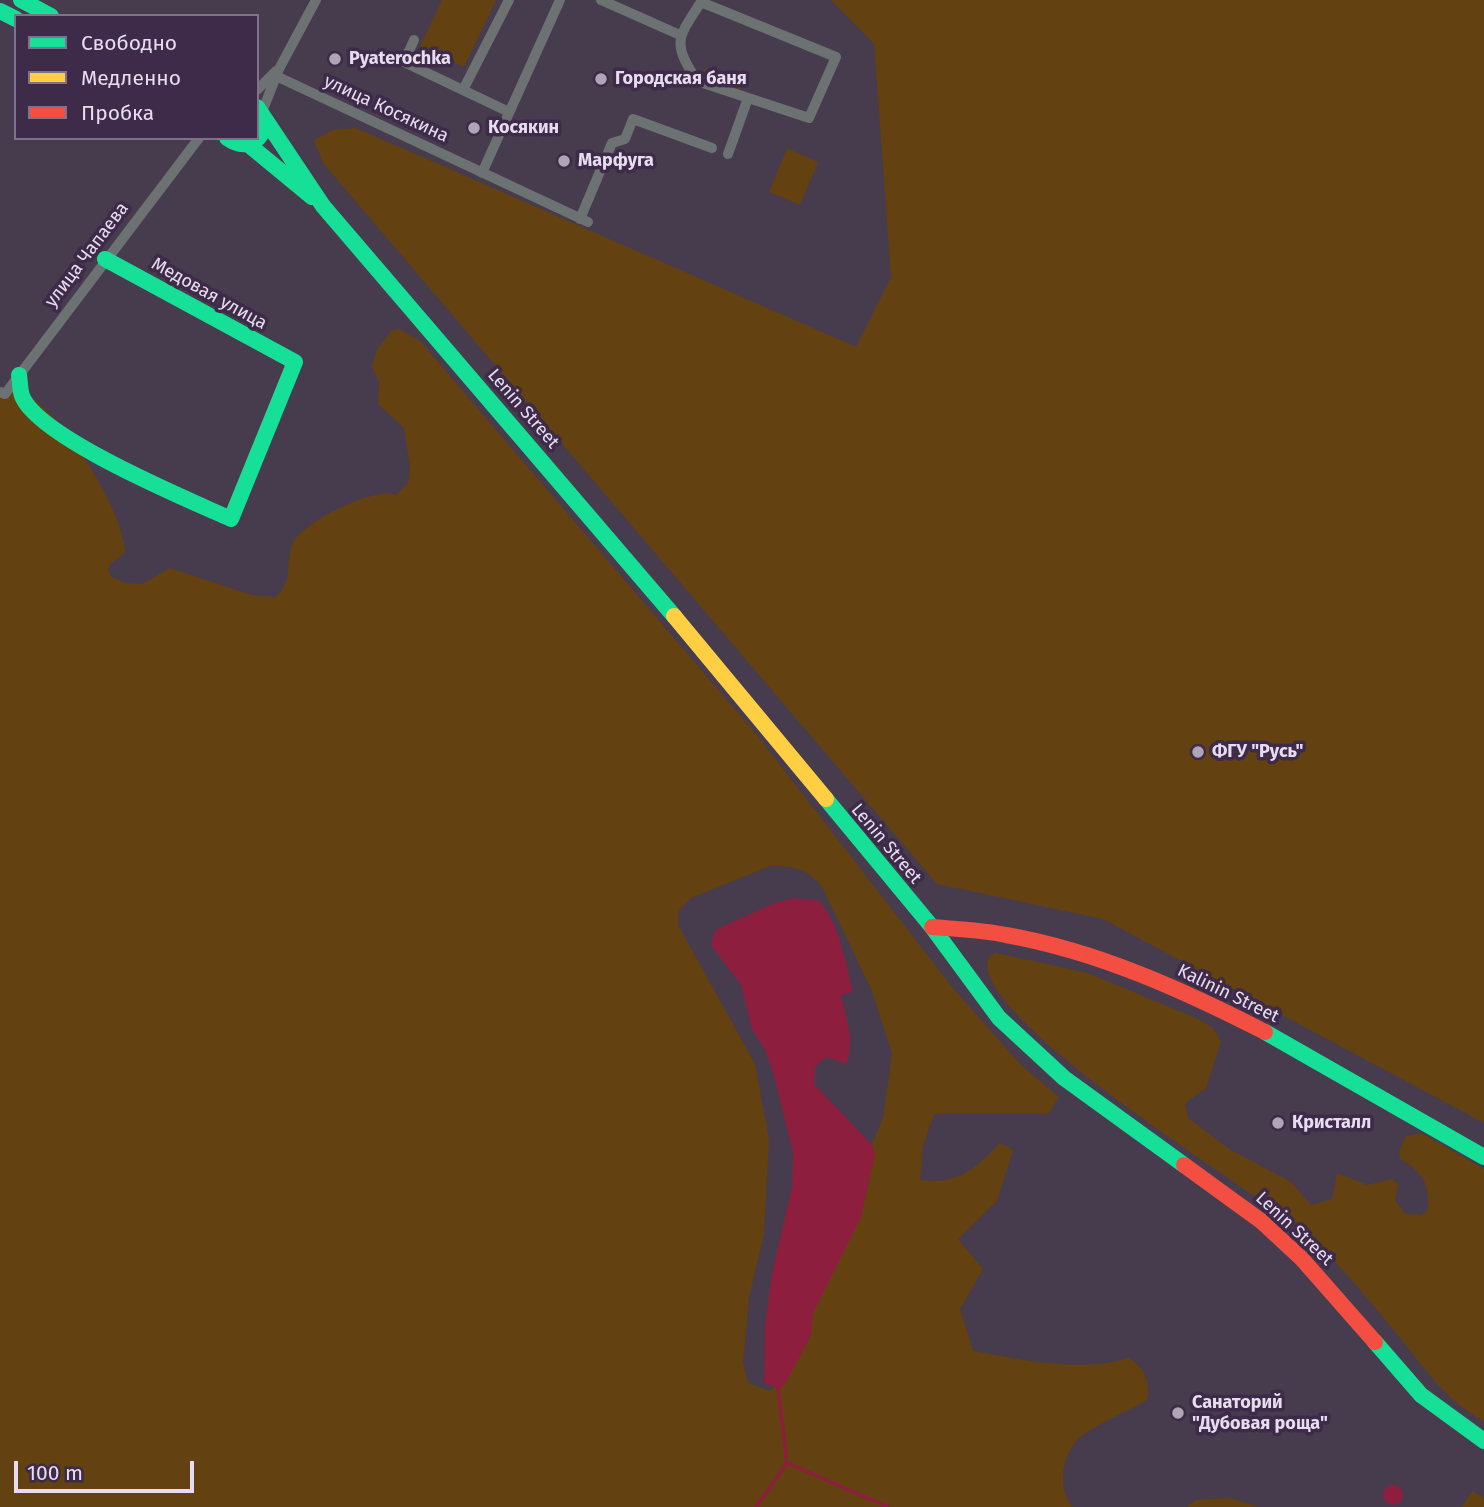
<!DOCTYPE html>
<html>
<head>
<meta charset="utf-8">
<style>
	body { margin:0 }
	#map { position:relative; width:1484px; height:1507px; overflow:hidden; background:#473c4d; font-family:"Fira Sans",sans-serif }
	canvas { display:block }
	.legend { position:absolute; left:14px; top:14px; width:245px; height:126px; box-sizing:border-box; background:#3d2b49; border:2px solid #81728c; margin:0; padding:9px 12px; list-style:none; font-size:21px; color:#e8ddf0 }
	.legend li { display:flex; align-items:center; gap:14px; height:35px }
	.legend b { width:35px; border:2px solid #81728c }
	.scale { position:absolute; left:14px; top:1461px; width:180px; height:32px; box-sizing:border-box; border:4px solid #e8ddf0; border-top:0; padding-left:9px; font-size:21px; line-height:24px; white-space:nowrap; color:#e8ddf0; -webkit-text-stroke:5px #3d2b49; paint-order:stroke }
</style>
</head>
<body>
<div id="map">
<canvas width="1484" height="1507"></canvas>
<ul class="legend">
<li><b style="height:9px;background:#16e098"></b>Свободно</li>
<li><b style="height:9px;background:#ffcf43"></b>Медленно</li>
<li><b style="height:9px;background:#f24e42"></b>Пробка</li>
</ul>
<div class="scale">100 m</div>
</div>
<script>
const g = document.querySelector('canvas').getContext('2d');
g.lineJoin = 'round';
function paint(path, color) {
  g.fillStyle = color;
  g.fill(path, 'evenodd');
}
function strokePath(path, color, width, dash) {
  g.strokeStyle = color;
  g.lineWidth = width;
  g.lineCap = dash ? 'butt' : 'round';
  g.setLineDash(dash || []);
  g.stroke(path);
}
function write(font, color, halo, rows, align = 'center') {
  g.font = font + ' "Fira Sans",sans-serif';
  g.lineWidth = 7;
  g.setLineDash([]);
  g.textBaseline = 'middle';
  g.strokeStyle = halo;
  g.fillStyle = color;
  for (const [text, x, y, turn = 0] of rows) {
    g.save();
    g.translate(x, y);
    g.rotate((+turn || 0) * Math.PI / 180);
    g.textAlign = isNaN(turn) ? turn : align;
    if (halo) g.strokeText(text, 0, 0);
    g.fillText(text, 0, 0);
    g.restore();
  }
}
const green = new Path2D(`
	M442,0H496L464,67L420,46Z
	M831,0H1484V1123L1103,919L937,884L323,163L314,140L332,130L356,128L856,347L891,277L874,44Z
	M704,68L741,86L737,94L700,81Z
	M787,148L818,162L800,205L769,192Z
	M399,329L420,341L756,734L952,987L1021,1065L1059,1097L1048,1114H934L923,1146L920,1180C958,1185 974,1170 1000,1143L1013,1150L997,1201L958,1239L983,1269L960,1309L973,1351C1025,1360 1078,1373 1129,1358C1144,1367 1151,1383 1147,1400C1133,1408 1083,1431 1076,1441C1061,1461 1058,1486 1072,1507H0V388C5,388 12,388 16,389C58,403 124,510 125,553L111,563L108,570L111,577L126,583L142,584L170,568L252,595L275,597C294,584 284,561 293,543C303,522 375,486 396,495L408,483L410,468L404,428L378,404L379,381L372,367L376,351L391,331ZM770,866C793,866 805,868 821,885L872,991L892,1054L883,1117L781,1381L770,1391L748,1383L743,1363L749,1297L764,1234L769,1140L755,1064L678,925L679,910L691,898Z
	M996,953L1088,973L1198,1019L1213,1028L1221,1042L1206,1088L1185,1103L1188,1118L1229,1149L1291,1182L1311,1205L1332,1199L1337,1173L1367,1185L1392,1179L1398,1184L1395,1200L1404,1213L1421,1215L1428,1210C1429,1183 1424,1173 1400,1159L1399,1151L1406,1136L1421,1133L1484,1169V1422L1460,1406L1439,1386C1392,1330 1348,1267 1290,1221C1247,1187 961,1011 989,956Z
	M1472,1491L1484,1498V1507H1462Z
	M1229,1498L1260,1507H1187L1196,1500Z`);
const water = new Path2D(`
	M794,898L819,901C840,924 845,962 853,992L841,995C846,1019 856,1041 846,1064L827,1057L815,1066L814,1084L872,1145L875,1154L861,1217L813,1313L811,1335L784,1386L778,1388L764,1383L765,1325L772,1273L792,1187L793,1153L774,1076L766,1052L752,1029L741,985L711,945L715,930L774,903Z
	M1383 1495a10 10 0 1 1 20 0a10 10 0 1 1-20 0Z`);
const stream = new Path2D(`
	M778,1388L787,1463L888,1507
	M756,1507L787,1463`);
const street = new Path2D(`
	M601,0L680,35
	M701,2L836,57L809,118L697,81C672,42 677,39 701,2Z
	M414,40L404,62L509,112
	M276,76L588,222
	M257,90L276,71
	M463,90L509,0
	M262,112L279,69L316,0
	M728,154L748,98
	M482,173L560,0
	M580,219L612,143L625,139L633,119L712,148
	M0,392L5,394L199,138`);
const fast = new Path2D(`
	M21,0L51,16
	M0,11L16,19
	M257,107L323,206L674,616
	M227,138C244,150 261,144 265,123
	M249,145L312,197
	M19,375C20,382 20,390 22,396C39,438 187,499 231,519L295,362L105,259
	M826,799L932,927L999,1018L1064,1078L1184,1165
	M1265,1032L1484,1157
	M1375,1342L1421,1395L1484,1441`);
const slow = new Path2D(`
	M674,616L826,799`);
const jam = new Path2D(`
	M932,927C957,929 982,930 1006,935C1097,951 1183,990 1265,1032
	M1184,1165L1261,1221L1302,1259L1375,1342`);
const markers = [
	[335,59,7,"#b0a5b7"],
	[601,79,7,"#b0a5b7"],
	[474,128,7,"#b0a5b7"],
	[564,161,7,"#b0a5b7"],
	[1198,752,7,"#b0a5b7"],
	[1278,1123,7,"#b0a5b7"],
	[1178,1413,7,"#b0a5b7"]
];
const poiNames = [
	["Pyaterochka",349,59],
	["Городская баня",615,79],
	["Косякин",488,128],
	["Марфуга",578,161],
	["ФГУ \"Русь\"",1212,752],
	["Кристалл",1292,1123],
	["Санаторий",1192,1403],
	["\"Дубовая роща\"",1192,1424]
];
const streetNames = [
	["улица Косякина",386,109,25],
	["улица Чапаева",87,255,-53],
	["Медовая улица",209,294,29],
	["Lenin Street",523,409,49],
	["Lenin Street",886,844,50],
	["Kalinin Street",1228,994,26],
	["Lenin Street",1294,1229,43]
];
paint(green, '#644110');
paint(water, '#8d1e3e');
strokePath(stream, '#8d1e3e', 3.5);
strokePath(street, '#6c7172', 10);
strokePath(fast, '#16e098', 16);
strokePath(slow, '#ffcf43', 16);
strokePath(jam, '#f24e42', 16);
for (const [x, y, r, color] of markers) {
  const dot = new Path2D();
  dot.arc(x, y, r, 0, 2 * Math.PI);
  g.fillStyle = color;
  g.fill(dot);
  strokePath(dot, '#3d2b49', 2.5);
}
write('bold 18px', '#e8ddf0', '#3d2b49', poiNames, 'left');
write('18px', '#e8ddf0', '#3d2b49', streetNames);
</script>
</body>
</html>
